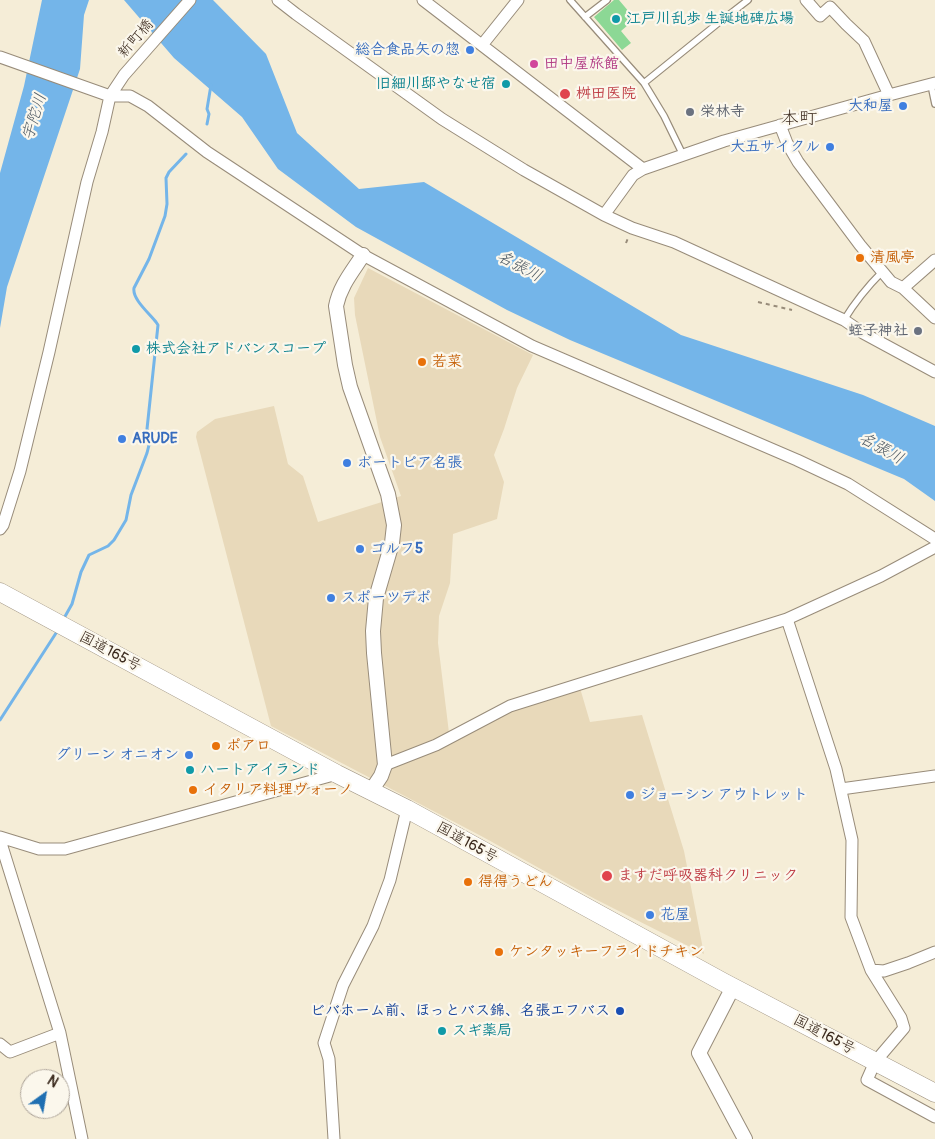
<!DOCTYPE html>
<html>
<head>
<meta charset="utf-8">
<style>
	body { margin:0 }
	#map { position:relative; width:935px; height:1139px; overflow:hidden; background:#f5edd7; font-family:Pangolin,sans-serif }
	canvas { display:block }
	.north { position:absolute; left:20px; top:1069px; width:50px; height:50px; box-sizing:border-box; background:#fbf7ec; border:1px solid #aea59a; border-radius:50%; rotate:32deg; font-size:14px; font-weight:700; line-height:20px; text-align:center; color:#3b2a1e }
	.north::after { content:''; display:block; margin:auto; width:18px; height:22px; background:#1f6fb2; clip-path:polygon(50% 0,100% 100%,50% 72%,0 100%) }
</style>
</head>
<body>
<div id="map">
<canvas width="935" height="1139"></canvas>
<div class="north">N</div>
</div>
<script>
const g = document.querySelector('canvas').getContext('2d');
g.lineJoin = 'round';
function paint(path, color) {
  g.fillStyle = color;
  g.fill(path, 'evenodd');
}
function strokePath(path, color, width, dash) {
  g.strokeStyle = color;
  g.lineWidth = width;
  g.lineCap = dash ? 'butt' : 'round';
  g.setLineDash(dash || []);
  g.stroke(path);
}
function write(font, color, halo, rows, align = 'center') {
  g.font = font + ' Pangolin,"Klee One",sans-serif';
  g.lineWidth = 4.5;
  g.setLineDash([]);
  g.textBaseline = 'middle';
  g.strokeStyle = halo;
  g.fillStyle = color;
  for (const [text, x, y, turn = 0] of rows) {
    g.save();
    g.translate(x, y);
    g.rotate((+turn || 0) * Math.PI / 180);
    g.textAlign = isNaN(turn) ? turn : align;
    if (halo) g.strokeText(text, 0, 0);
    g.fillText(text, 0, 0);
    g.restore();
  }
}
const built = new Path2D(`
	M368,268L533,355L517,388L504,429L494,455L504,482L497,519L453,534L450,583L439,616L438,643L450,741L512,710L580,688L590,722L642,715L684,851L704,954L595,899L483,837L271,726L196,437L197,432L215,419L274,406L288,464L303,476L318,522L401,496L380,437L355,315L354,298Z`);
const green = new Path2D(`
	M614,0H619L635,19L621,31L631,43L622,50L594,17Z`);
const water = new Path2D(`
	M42,0H89L84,15L80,69L7,287L0,328V173L24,86Z
	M124,0H213L266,54L297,133L359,189L424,182L681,335L863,395L935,426V501L904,479L570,340L507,310L356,227L278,169L242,117L174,58Z`);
const stream = new Path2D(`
	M207,124L209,114L207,109L211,85
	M63,620L72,604L81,572L89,555L108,546L114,540L126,520L131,495L147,453L149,445L147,429L158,325L156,322C149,313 132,299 134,288L149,259L165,216L167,204L166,178L169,172L186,154
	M0,720L58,630`);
const path = new Path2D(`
	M626,243L628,238
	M758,302L792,310`);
const service = new Path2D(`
	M570,0L644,83L664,116L683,155
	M585,17L607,0
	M644,83L717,24L748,0
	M931,85L935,104
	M844,320C855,302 866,288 882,272`);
const minor = new Path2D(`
	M278,0L296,14L442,119L524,170L604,215L633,175L643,169L724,141L889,95L935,83
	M423,0L643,169
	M806,0L820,16L830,7L846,24L864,41L889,95
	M482,45L518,0
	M0,57L110,96H130L148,106L207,152L363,255L532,346L797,460L848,484L935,539
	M780,125L787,143L798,162L860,245L891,282L903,288L935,318
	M604,215L632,228L674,242L822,310L844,320L863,333L935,372
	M903,288L935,260
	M0,529L3,525L20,471L49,352L87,182L102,132L110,96L124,75L190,0
	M787,619L836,769L852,840L851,917L871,970L901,1018L904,1028L875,1062L867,1080L935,1117
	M385,765L436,745L510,706L787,619L881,576L935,547
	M841,789L935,776
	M0,837L39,849H65L337,774
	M0,840L60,1033L82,1139
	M871,970L884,971L908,963L935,952
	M0,1044L10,1052L60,1033
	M334,1139L329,1059L324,1043L343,985L373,926L390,880L407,809`);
const tertiary = new Path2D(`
	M363,255C352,272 340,286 336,306L345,365L350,387L388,494L394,525L392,543L376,598L373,631L374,653L385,765L381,776L371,791
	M733,987L699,1053L745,1139`);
const trunk = new Path2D(`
	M0,592L337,774L407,809L723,982L935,1093`);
const markers = [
	[616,19,5,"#0f9aa8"],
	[470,50,5,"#3f7fe0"],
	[534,64,5,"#d1479c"],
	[506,84,5,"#0f9aa8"],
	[565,94,6,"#e0444e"],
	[903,106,5,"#3f7fe0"],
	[690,112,5,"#6b7280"],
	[830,147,5,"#3f7fe0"],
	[860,258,5,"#e8710a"],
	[918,331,5,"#6b7280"],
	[136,349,5,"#0f9aa8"],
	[422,362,5,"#e8710a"],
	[122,439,5,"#3f7fe0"],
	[347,463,5,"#3f7fe0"],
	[360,549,5,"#3f7fe0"],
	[331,598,5,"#3f7fe0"],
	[216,746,5,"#e8710a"],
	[189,755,5,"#3f7fe0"],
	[190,770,5,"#0f9aa8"],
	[193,790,5,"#e8710a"],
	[630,795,5,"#3f7fe0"],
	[607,876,6,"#e0444e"],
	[468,882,5,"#e8710a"],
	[650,915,5,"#3f7fe0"],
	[499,952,5,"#e8710a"],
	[620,1011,5,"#1a4fb4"],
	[442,1031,5,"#0f9aa8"]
];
const cultureNames = [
	["江戸川乱歩 生誕地碑広場",626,19],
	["旧細川邸やなせ宿",496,84,"right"],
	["株式会社アドバンスコープ",146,349],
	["ハートアイランド",200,770],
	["スギ薬局",452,1031]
];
const streetNames = [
	["新町橋",136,39,-49],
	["国道165号",110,652,28],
	["国道165号",467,843,29],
	["国道165号",824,1035,28]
];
const shopNames = [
	["総合食品矢の惣",460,50,"right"],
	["大和屋",893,106,"right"],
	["大五サイクル",820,147,"right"],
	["ARUDE",132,439],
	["ボートピア名張",357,463],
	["ゴルフ5",370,549],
	["スポーツデポ",341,598],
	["グリーン オニオン",179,755,"right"],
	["ジョーシン アウトレット",640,795],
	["花屋",660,915]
];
const hotelNames = [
	["田中屋旅館",544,64]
];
const healthNames = [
	["桝田医院",576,94],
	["ますだ呼吸器科クリニック",618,876]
];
const worshipNames = [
	["栄林寺",700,112],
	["蛭子神社",908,331,"right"]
];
const foodNames = [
	["清風亭",870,258],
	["若菜",432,362],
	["ポアロ",226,746],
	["イタリア料理ヴォーノ",203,790],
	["得得うどん",478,882],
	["ケンタッキーフライドチキン",509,952]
];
const transitNames = [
	["ビバホーム前、ほっとバス錦、名張エフバス",610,1011]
];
const waterNames = [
	["宇陀川",35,117,-73],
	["名張川",519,267,28],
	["名張川",881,449,29]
];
const quarterNames = [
	["本町",799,119]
];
paint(built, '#e8d9ba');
paint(green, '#8cd895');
paint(water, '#74b5e9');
strokePath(stream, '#74b5e9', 3);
strokePath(service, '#988c7a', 8);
strokePath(minor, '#988c7a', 13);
strokePath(tertiary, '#988c7a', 16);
strokePath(trunk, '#988c7a', 19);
strokePath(path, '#988c7a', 2, [4, 4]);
strokePath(service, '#fff', 5.5);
strokePath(minor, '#fff', 11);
strokePath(tertiary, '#fff', 14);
strokePath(trunk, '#fff', 18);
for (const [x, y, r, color] of markers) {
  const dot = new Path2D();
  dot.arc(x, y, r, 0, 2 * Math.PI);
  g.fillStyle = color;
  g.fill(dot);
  strokePath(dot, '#fbf7ec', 2);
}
write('bold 15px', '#0d838f', '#fbf7ec', cultureNames, 'left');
write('15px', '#3b2a1e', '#fbf7ec', streetNames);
write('bold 15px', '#366cbe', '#fbf7ec', shopNames, 'left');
write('bold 15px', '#b23c85', '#fbf7ec', hotelNames, 'left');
write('bold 15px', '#be3a42', '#fbf7ec', healthNames, 'left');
write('bold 15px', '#5b616d', '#fbf7ec', worshipNames, 'left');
write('bold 15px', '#c56008', '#fbf7ec', foodNames, 'left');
write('bold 15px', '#164399', '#fbf7ec', transitNames, 'right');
write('italic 16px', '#4f5b65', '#fbf7ec', waterNames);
write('18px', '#3b2a1e', '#fbf7ec', quarterNames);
</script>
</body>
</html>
